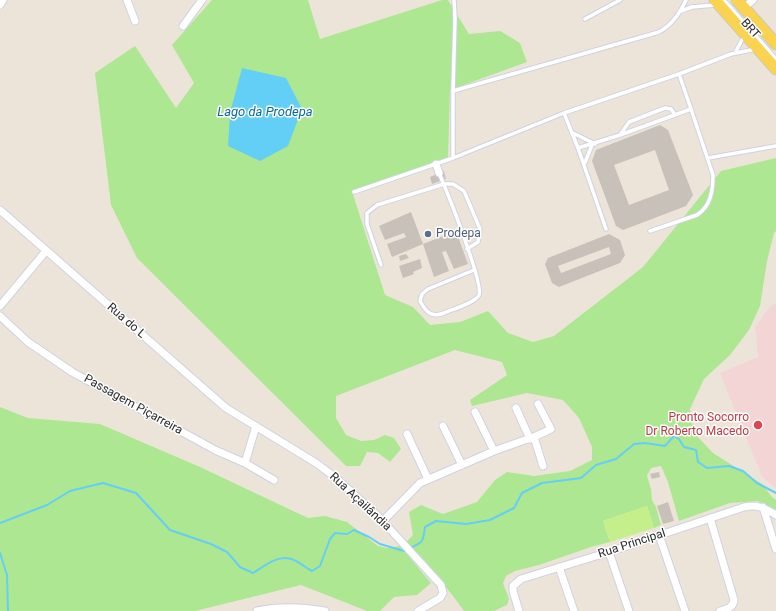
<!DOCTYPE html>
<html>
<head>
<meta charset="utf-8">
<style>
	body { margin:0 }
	canvas { display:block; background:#ece4d9 }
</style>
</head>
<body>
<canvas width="776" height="611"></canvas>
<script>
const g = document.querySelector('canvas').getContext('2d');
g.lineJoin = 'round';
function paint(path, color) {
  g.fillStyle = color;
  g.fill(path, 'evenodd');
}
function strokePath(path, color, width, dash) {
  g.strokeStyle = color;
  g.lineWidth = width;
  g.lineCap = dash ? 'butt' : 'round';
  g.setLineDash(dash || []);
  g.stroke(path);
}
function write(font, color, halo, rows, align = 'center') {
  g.font = font + ' Roboto,sans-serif';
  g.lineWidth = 3;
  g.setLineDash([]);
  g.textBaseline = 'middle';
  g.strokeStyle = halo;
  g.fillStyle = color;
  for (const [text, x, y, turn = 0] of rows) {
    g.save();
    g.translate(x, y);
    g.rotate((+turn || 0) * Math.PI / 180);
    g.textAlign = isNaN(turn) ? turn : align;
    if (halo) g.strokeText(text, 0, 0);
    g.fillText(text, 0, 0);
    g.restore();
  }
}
const medical = new Path2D(`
	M776,303V488L762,477L720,373L758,357L755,327L771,305Z`);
const green = new Path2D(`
	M212,0H308L320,39L442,0H448L469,34L500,31L520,43L527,62L450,90L448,159L352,191L385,295L413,307L430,325L460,322L488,311L508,333L533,342L554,336L643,267L721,171L776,158V231L774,233L767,261L760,306L749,330L730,355L704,379L690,409L694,433L713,453L762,484L772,497L776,500V512L758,501L730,503L679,521L668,482L661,466L651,468L647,476L651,489L652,500L656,507L661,525L654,528L647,506L603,521L610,542L591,547L539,565L515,571L506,576L503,583L509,599L507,605L494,611H464C452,594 439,578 426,562C419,555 412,550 406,542L413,535L409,512L421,505L443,514L477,502L495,480L507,472L534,476L570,471L592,460V447L579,418L563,400L527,393L472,406L470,400L507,375L502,362L455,350L336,396V418L346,435L361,441L374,440L385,435L394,438L401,449L390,462L378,453L367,452L360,466H346L137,258L111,205L95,73L135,46L176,108L194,83L172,45Z
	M0,407L28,418L100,424L200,467L308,518L325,516L347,522L378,546L387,548L400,546L431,583L417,595L394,597L380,611H367L301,585L195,611H0Z`);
const pitch = new Path2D(`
	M647,506L654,528L610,542L603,521Z`);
const water = new Path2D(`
	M242,68L286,78L302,109L288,146L260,161L228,146L230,113Z`);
const stream = new Path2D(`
	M0,523L47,505L70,491L103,483L136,493L170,530L211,544L227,552L240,567L253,573C266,565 281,552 296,561C302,564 306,568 312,571L320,566L330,539L335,533L347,534L354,530L369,537L380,544L404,551L406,550
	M410,548C424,542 423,541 425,527L436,521L466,524L490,520L514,508L522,493L542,483L581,478L596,465L616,459L634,444L645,443L665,446L674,436L679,439L684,447L696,450L698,462L707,468L729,466L743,471L757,483L776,493
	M0,553L7,575L8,611`);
const building = new Path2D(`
	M660,125L668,130L693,195L686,206L623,230L616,226L592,161L596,150ZM655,150L669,190L629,205L614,165Z
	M444,171L446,179L432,184L430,177Z
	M411,212L423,244L456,231L468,264L454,269L446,251L442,252L449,271L434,277L423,244L392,257L387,244L406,237L404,233L385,240L379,226Z
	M609,234L620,240L625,255L620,263L559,287L552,283L545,264L548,258ZM609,247L611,254L561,273L558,266Z
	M406,254L409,258L400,261L399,256Z
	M420,259L422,268L413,272L414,274L403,278L399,266Z
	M659,472L660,477L652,479L650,474Z
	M668,502L674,521L663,524L657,506Z`);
const service = new Path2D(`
	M724,0L776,59
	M681,11L692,7L715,5
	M585,19L620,0
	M735,53L744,36
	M453,91L455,18L454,0
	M564,113L578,148L606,229
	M573,133L595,144
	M620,135L691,109L679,74
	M578,148L620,135L629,122L665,108L671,109L675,115
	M453,158L564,113L679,74L731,54L756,49
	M708,158L776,146
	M584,165L592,145
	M439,173C446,189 484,284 479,295C475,303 453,309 444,313C431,318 426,312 420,301L422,294L428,289L474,270
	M354,192L453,158V91L659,32C672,25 680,13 686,0
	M650,231L697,215C711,206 713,190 713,175L691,109
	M381,265L367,224V213L377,205L444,184H453L464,191L480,229L478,242L467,249`);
const minor = new Path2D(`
	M127,0L135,21
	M0,5L3,0
	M744,8L753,0
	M183,26L202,0
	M436,164L439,173
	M0,210L226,408L316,463L336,478L378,516L441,585L443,593L440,598L418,611
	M0,306L46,251
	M0,316L28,342L72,372L197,440L215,450L245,463L274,480
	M516,408L530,439
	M475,412L494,451
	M443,426L462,465
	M407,434L428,479
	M534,437L543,466
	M245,463L256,426
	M763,507L776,549
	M710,518L734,600C733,608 727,609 720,611
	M382,522L420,483L494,451L536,436L551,429L538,404
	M659,535L685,611
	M609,552L629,611
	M559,567L574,611
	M257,611C280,606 302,607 325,611
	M519,611L513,591V586L521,579L609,552L744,507C757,504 765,508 776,515`);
const primary = new Path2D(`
	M715,0L776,69
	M737,0L776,44`);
const markers = [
	[428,234,4,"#5c6f8a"],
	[758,425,5,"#e0444e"]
];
const streetNames = [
	["BRT",750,29,48],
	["Rua do L",126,321,41],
	["Passagem Piçarreira",133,405,29],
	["Rua Açailândia",360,502,43],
	["Rua Principal",632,544,-18]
];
const serviceNames = [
	["Prodepa",436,234]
];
const healthNames = [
	["Pronto Socorro",749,418],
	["Dr Roberto Macedo",749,432]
];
const waterNames = [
	["Lago da Prodepa",265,113]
];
paint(medical, '#f4d5d6');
paint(green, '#aee791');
paint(pitch, '#c5ef8b');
paint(water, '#63cff6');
strokePath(stream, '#63cff6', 2);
paint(building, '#c7c1b9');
strokePath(service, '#ced2e3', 5.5);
strokePath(minor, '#ced2e3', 9);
strokePath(primary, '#c7c7c7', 13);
strokePath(service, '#fff', 3.5);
strokePath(minor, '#fff', 7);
strokePath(primary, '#fad350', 11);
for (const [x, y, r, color] of markers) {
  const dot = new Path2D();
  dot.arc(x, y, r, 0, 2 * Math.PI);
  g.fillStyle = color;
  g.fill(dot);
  strokePath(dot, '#fff', 1.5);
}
write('12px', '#282828', '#fff', streetNames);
write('12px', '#4e5e75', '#fff', serviceNames, 'left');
write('12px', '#be3a42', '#fff', healthNames, 'right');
write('italic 13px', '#046aa1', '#fff', waterNames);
</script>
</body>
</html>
